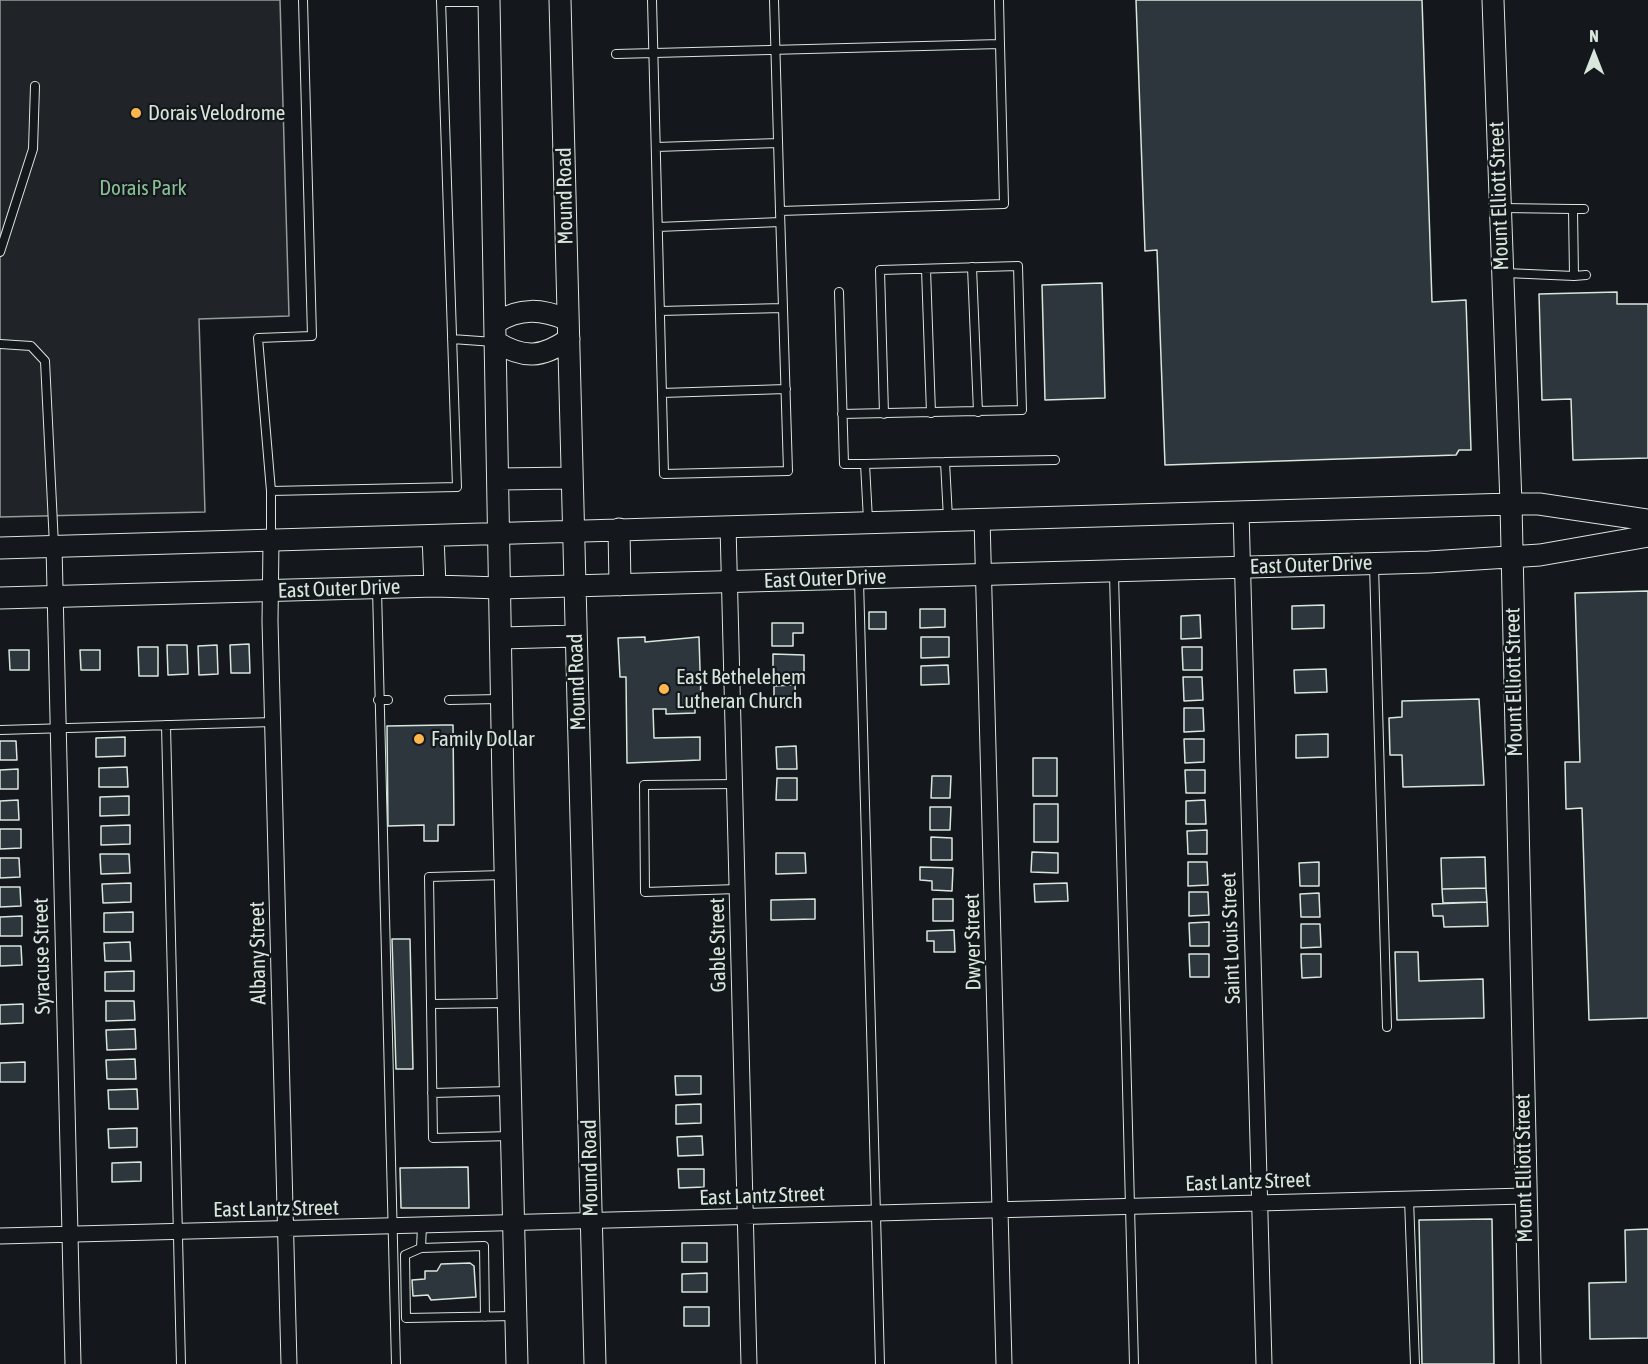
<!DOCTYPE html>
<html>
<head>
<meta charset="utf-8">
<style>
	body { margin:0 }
	#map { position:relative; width:1648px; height:1364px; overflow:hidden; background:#14181c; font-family:"Asap Condensed",sans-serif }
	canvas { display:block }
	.north { position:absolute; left:1564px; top:24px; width:60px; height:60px; -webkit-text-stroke:4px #14181c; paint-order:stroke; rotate:0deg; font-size:16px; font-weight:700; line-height:24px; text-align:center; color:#d8e6dc }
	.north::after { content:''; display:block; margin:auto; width:21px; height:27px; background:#d8e6dc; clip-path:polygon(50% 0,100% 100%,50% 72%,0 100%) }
</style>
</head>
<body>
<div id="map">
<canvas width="1648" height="1364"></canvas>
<div class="north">N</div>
</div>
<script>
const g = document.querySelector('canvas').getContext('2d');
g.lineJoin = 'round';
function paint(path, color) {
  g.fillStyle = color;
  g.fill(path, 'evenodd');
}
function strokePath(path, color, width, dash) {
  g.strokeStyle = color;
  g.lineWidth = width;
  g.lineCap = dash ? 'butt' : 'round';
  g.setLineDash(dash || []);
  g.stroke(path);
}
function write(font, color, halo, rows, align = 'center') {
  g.font = font + ' "Asap Condensed",sans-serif';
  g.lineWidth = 4.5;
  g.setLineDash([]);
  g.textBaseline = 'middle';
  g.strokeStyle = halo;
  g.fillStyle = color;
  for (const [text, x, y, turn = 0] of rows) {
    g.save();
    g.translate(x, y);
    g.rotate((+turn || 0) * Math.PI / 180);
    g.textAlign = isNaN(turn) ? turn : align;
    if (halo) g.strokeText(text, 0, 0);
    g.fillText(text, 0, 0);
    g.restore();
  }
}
const green = new Path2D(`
	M0,0H280L289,316L199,319L205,512L0,517Z`);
const building = new Path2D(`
	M1136,0H1422L1432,302L1466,300L1471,450H1459L1456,455L1165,465L1157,250L1145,251Z
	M1102,283L1105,398L1045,400L1042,285Z
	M1617,292V304H1648V458L1573,460L1571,399L1542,400L1539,294Z
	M1648,591V1018L1589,1020L1582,808L1566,809L1565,762H1580L1575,593Z
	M1324,605V628L1292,629V606Z
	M920,609H945V627L920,628Z
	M869,612H886V629H869Z
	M1200,615L1201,638L1181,639V616Z
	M772,623H803V633H793V646H772Z
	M645,637V642L699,637L701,701H695V713L666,714V709H653L654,738L700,737V760L627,763L626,677H620L618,638Z
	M921,637H949V657L921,658Z
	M249,644L250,673H231L230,645Z
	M167,645H187L188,674L168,675Z
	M217,645L218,674L199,675L198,646Z
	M138,647H158V676H139Z
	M1182,647H1202V670H1183Z
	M9,650H29V670H10Z
	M80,650H100V670H81Z
	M773,654L804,655V677H773Z
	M948,665L949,684L921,685V666Z
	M1326,669L1327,692L1295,693L1294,670Z
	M1183,677H1202L1203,700L1184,701Z
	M795,685L796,707L774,708V686Z
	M1479,699L1484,785L1403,787L1402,755H1390L1389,718L1402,717V701Z
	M1184,708H1203L1204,731L1184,732Z
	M444,725H453L454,825H438V841H424V825L388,826L387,726Z
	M1328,734V757L1296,758V735Z
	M125,737V756L96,757V738Z
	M1184,739H1204V762L1185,763Z
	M0,741H16L17,760H0Z
	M796,746L797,769H777L776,747Z
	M1033,758H1057V796H1033Z
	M127,767L128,787H99V768Z
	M18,769V789H0V770Z
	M1185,770H1205V793H1186Z
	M932,776H951L950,798H931Z
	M777,778H797V800H776Z
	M129,796V815L100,816V797Z
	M18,800L19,820H0V801Z
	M1205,800L1206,824H1186V801Z
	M1034,804H1058V842H1034Z
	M930,807H951L950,830H930Z
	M130,825V844L101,845V826Z
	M0,829H21V848L0,849Z
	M1207,830V854H1188L1187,831Z
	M931,837L952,838V860H931Z
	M1032,852L1058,853V873L1031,872Z
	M776,853H805L806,873L776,874Z
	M100,854H129L130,873L101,874Z
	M1485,857L1486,888L1442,889L1441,858Z
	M0,858H19L20,877L0,878Z
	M1188,862H1207L1208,885L1188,886Z
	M1319,862V886H1300L1299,863Z
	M920,867L953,868L952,891L932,890V881L920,880Z
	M131,883V902L103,903L102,884Z
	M1067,883L1068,901L1035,902L1034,884Z
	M0,887H20L21,906L0,907Z
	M1486,888L1487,902L1443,903L1442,889Z
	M1189,892H1208L1209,915L1189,916Z
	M1319,893L1320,917H1301L1300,894Z
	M815,899V919L771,920V900Z
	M933,899H953V921H933Z
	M1487,902L1488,926L1444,927L1443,916H1433L1432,904Z
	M133,912V932H104V913Z
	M22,916V936H0V917Z
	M1209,922V946H1190L1189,923Z
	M1301,924H1320L1321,947L1301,948Z
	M954,930L955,952H934V941H927V931Z
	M392,939H410L413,1069H396Z
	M130,942L131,961H105L104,943Z
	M0,946H21L22,965L0,966Z
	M1395,952H1418L1419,981L1483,979L1484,1018L1397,1020Z
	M1189,954H1209V977H1190Z
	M1301,954H1321V977L1302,978Z
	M134,971V991H105V972Z
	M106,1001H134L135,1020L106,1021Z
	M23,1004V1023L0,1024V1005Z
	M135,1029L136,1049L107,1050L106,1030Z
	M135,1059L136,1079H107L106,1060Z
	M25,1062V1082H0V1063Z
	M675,1076H701V1094L676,1095Z
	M137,1089L138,1109H109L108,1090Z
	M701,1104V1123L676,1124V1105Z
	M137,1128V1147L109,1148L108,1129Z
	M702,1136L703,1155L678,1156L677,1137Z
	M141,1162V1181L112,1182V1163Z
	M468,1167L469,1208H401L400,1168Z
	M678,1169H704V1187L679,1188Z
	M1492,1219L1494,1364H1422L1419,1220Z
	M1648,1229V1338L1590,1339L1589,1283L1626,1282L1625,1230Z
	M682,1243H707V1262H682Z
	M470,1263L474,1266L476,1297L431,1300L428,1295L413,1296L412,1280L425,1279V1271H437L441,1264Z
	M707,1273V1292H682V1274Z
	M684,1307H709V1326H684Z`);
const lane = new Path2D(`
	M652,0L664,474L788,471L780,211
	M999,0L1000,44
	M441,2H487
	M616,54C744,50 872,47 1000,44L1004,204L780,211L774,0
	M656,147L778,143
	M1503,208L1573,209L1574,276L1506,273
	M1573,209H1584
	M658,227L780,222
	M0,252L33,149L35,86
	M972,267L978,412
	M926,269L931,413
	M1574,276L1586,275
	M839,292L844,464H865L868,520
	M660,311L783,308
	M452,339L494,342
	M0,344L31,346L45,361L54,545
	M662,393L786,389
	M842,414L1022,410L1018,266L880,270L884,414
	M865,464L945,462
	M271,491L258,338L312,336L303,0
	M948,518L945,462L1055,460
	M271,539V491L457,487L441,0
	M1374,565L1387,1027
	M1114,574L1134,1364
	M859,580L880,1364
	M377,589L396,1364
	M378,700H388
	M449,700L499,699
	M166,725L181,1364
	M0,730L273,722
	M735,784L644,785L645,892L737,889
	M503,875L429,877L431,1004L505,1003
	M431,1004L433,1138L511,1136
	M432,1093L509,1091
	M1409,1199L1415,1364
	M422,1226L421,1248L405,1255L406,1318L515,1316
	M421,1248L484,1246L485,1317`);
const street = new Path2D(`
	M1241,511L1264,1364
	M982,518L1004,1364
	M728,525L749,1364
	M271,541L270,621L289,1364
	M54,546L73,1364
	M0,1236L1525,1196`);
const secondary = new Path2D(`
	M489,0L503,784L517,1364
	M560,0L595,1364
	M1493,0L1511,504L1530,1364
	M495,323C520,307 542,309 568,320
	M496,342C524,359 542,358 569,339
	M499,479L572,478
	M619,529L620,585
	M433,536L435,586
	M0,548L1511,504H1539L1648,520
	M0,598L435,586L500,588L1429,562L1540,555L1648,536
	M501,638L575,636`);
const markers = [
	[136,113,6,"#ffb74d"],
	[664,689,6,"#ffb74d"],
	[419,739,6,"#ffb74d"]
];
const poiNames = [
	["Dorais Velodrome",148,113],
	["East Bethelehem",676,677],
	["Lutheran Church",676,701],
	["Family Dollar",431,739]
];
const parkNames = [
	["Dorais Park",143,188]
];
const streetNames = [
	["Mound Road",565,196,-91],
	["Mount Elliott Street",1499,196,-92],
	["East Outer Drive",1311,565,-2],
	["East Outer Drive",825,579,-2],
	["East Outer Drive",339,589,-2],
	["Mound Road",577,682,-92],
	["Mount Elliott Street",1514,682,-91],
	["Saint Louis Street",1231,938,-92],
	["Dwyer Street",973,942,-91],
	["Gable Street",718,945,-91],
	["Albany Street",258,953,-91],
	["Syracuse Street",42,956,-91],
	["Mound Road",590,1168,-91],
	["Mount Elliott Street",1524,1168,-91],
	["East Lantz Street",1248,1182,-2],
	["East Lantz Street",762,1196,-2],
	["East Lantz Street",276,1209,-1]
];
paint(green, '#202428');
strokePath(green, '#939e99', 1.5);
paint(building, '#2c363c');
strokePath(building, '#d8e6dc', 1.5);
strokePath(lane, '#d8e6dc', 10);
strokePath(street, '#d8e6dc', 17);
strokePath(secondary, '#d8e6dc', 23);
strokePath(lane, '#14181c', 8);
strokePath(street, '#14181c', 15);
strokePath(secondary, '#14181c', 21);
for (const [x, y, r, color] of markers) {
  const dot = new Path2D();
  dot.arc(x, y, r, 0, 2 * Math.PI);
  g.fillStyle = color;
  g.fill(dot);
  strokePath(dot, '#14181c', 2);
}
write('21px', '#d8e6dc', '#14181c', poiNames, 'left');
write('21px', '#8ac095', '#14181c', parkNames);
write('21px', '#d8e6dc', '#14181c', streetNames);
</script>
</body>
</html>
